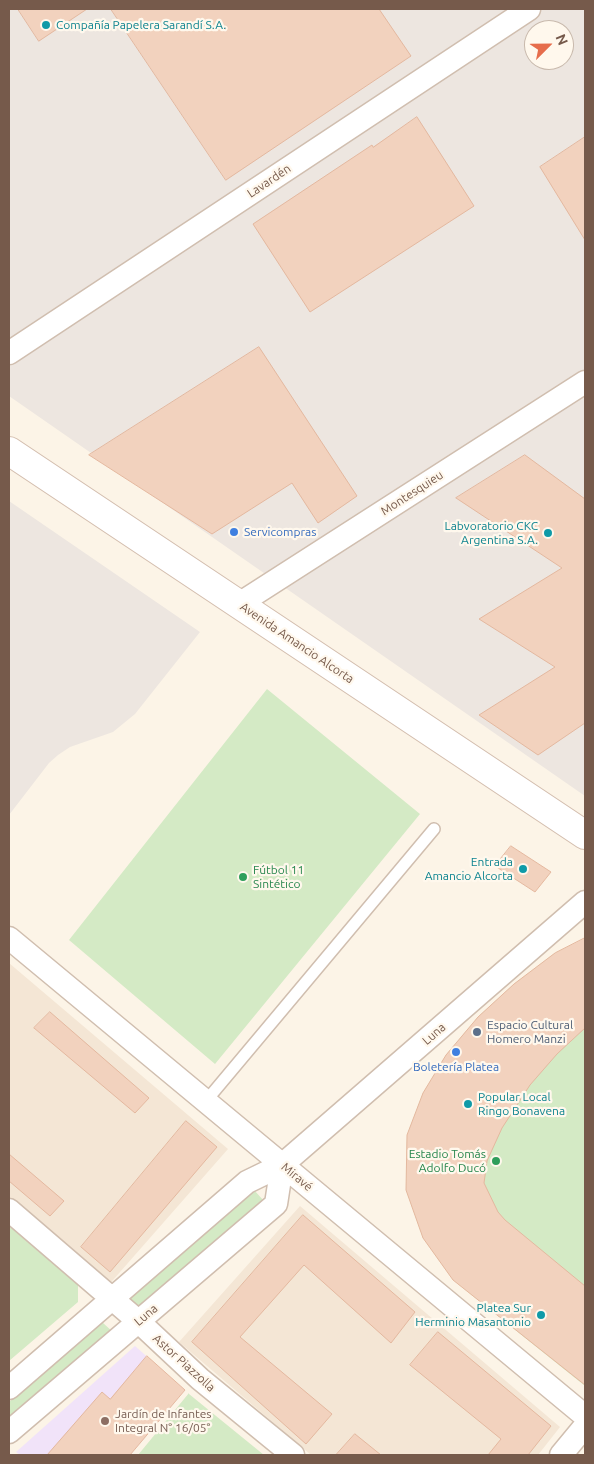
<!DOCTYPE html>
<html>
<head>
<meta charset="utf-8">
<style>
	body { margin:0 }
	#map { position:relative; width:594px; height:1464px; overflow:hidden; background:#fcf4e7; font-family:Ubuntu,sans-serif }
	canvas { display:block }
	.frame { position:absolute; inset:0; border:10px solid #765a4b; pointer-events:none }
	.north { position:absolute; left:524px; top:20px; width:50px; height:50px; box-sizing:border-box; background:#fff8ed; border:1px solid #c8b9ac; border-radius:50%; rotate:67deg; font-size:14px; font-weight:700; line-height:20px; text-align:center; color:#765a4b }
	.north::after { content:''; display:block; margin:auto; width:18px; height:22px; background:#e66d4c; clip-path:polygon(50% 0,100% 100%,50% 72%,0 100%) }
</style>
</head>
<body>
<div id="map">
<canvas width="594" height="1464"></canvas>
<div class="frame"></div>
<div class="north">N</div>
</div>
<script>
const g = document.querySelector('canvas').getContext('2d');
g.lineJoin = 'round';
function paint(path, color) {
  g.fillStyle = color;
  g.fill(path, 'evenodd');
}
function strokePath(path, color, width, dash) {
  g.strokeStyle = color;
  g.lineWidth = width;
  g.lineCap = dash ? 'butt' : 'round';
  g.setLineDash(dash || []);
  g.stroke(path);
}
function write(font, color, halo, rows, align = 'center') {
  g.font = font + ' Ubuntu,sans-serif';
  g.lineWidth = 4.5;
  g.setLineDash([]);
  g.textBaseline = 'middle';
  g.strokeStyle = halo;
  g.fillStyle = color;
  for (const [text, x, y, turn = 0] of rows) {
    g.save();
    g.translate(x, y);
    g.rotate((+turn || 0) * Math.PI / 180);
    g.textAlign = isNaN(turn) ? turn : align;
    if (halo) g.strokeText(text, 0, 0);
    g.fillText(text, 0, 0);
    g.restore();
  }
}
const residential = new Path2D(`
	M9,963L228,1149L106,1288L9,1202Z
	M300,1206L560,1427L538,1455H311L179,1342Z`);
const industrial = new Path2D(`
	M9,9H585V796L9,396ZM534,30H564V60H534Z
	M9,501L200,632L135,714L113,732L70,747L58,755L49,763L9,815Z`);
const education = new Path2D(`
	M135,1346L185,1390L130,1455H20L16,1452Z`);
const green = new Path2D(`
	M267,689L420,814L215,1064L69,940Z
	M585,939V1386L453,1280L423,1238L406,1190L407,1135L423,1093L446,1055L478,1017L514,984L555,953Z
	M254,1190L264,1201L133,1313L122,1303Z
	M9,1226L78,1285V1302L9,1361Z
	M102,1322L114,1333L9,1424V1402Z
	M189,1393V1394L264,1455H138Z`);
const building = new Path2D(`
	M18,9H87L39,41Z
	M111,9H379L411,56L226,180Z
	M417,117L474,206L310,312L253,224L372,145L373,147Z
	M585,137V240L540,167Z
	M259,347L357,496L318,523L292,483L212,534L89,455Z
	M525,455L585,499V723L538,755L479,715L555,667L479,619L562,568L456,498Z
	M511,846L551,872L535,892L495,866Z
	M585,938V1028L557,1054L530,1085L502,1128L487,1161L484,1183L498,1212L505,1220L585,1286V1385L453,1280L423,1238L406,1190L407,1135L423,1093L446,1055L478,1017L514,984L555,953Z
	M50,1012L149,1098L135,1113L34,1028Z
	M186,1121L217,1147L110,1272L81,1247Z
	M9,1154L64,1201L50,1216L9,1181Z
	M303,1215L415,1312L391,1343L304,1265L240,1337L332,1414L306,1444L192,1342Z
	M438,1332L551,1426L528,1455H488L501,1439L410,1365Z
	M147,1356L185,1390L130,1455H47L102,1392L110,1399Z
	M355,1434L381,1455H336Z`);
const lane = new Path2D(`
	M206,1101L434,829`);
const street = new Path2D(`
	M9,353L529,9
	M239,604L585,382
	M9,938L585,1416
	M9,1210L138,1321L200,1379L293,1455
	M9,1388L247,1182L282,1165L585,902
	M9,1432L276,1204L282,1165
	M561,1455L585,1426`);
const secondary = new Path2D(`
	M9,451L585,835`);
const markers = [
	[46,25,5,"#0f9aa8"],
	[234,532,5,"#3f7fe0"],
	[548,533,5,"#0f9aa8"],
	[523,869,5,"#0f9aa8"],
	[243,877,5,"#2e9e5b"],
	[477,1032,5,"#5c6f8a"],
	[456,1052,5,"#3f7fe0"],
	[468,1104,5,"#0f9aa8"],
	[496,1161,5,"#2e9e5b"],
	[541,1315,5,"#0f9aa8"],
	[105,1421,5,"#8d6e63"]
];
const cultureNames = [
	["Compañía Papelera Sarandí S.A.",56,25,"left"],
	["Labvoratorio CKC",538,526],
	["Argentina S.A.",538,540],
	["Entrada",513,862],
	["Amancio Alcorta",513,876],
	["Popular Local",478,1097,"left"],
	["Ringo Bonavena",478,1111,"left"],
	["Platea Sur",531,1308],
	["Herminio Masantonio",531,1322]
];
const streetNames = [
	["Lavardén",269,181,-34],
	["Montesquieu",412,493,-33],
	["Avenida Amancio Alcorta",297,643,34],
	["Luna",434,1034,-41],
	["Miravé",297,1177,40],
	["Luna",146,1315,-40],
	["Astor Piazzolla",184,1363,42]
];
const shopNames = [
	["Servicompras",244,532],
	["Boletería Platea",456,1067,"center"]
];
const leisureNames = [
	["Fútbol 11",253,870],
	["Sintético",253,884],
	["Estadio Tomás",486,1154,"right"],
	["Adolfo Ducó",486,1168,"right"]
];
const serviceNames = [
	["Espacio Cultural",487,1025],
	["Homero Manzi",487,1039]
];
const educationNames = [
	["Jardín de Infantes",115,1414],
	["Integral N° 16/05°",115,1428]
];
paint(residential, '#f4e6d5');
paint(industrial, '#ede6e0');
paint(education, '#f1e3f9');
paint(green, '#d4eac5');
paint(building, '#f2d2be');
strokePath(building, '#e4b89f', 1);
strokePath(lane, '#d0beaf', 14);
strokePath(street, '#d0beaf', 25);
strokePath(secondary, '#d3bdad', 30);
strokePath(lane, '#fff', 11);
strokePath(street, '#fff', 22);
strokePath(secondary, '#fff', 28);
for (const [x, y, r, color] of markers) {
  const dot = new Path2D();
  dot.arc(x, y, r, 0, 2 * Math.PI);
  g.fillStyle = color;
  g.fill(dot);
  strokePath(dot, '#fff8ed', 2);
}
write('12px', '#0d838f', '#fff8ed', cultureNames, 'right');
write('12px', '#765a4b', '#fff8ed', streetNames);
write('12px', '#366cbe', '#fff8ed', shopNames, 'left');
write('12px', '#27864d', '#fff8ed', leisureNames, 'left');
write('12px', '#4e5e75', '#fff8ed', serviceNames, 'left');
write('12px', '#785e54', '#fff8ed', educationNames, 'left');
</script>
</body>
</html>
